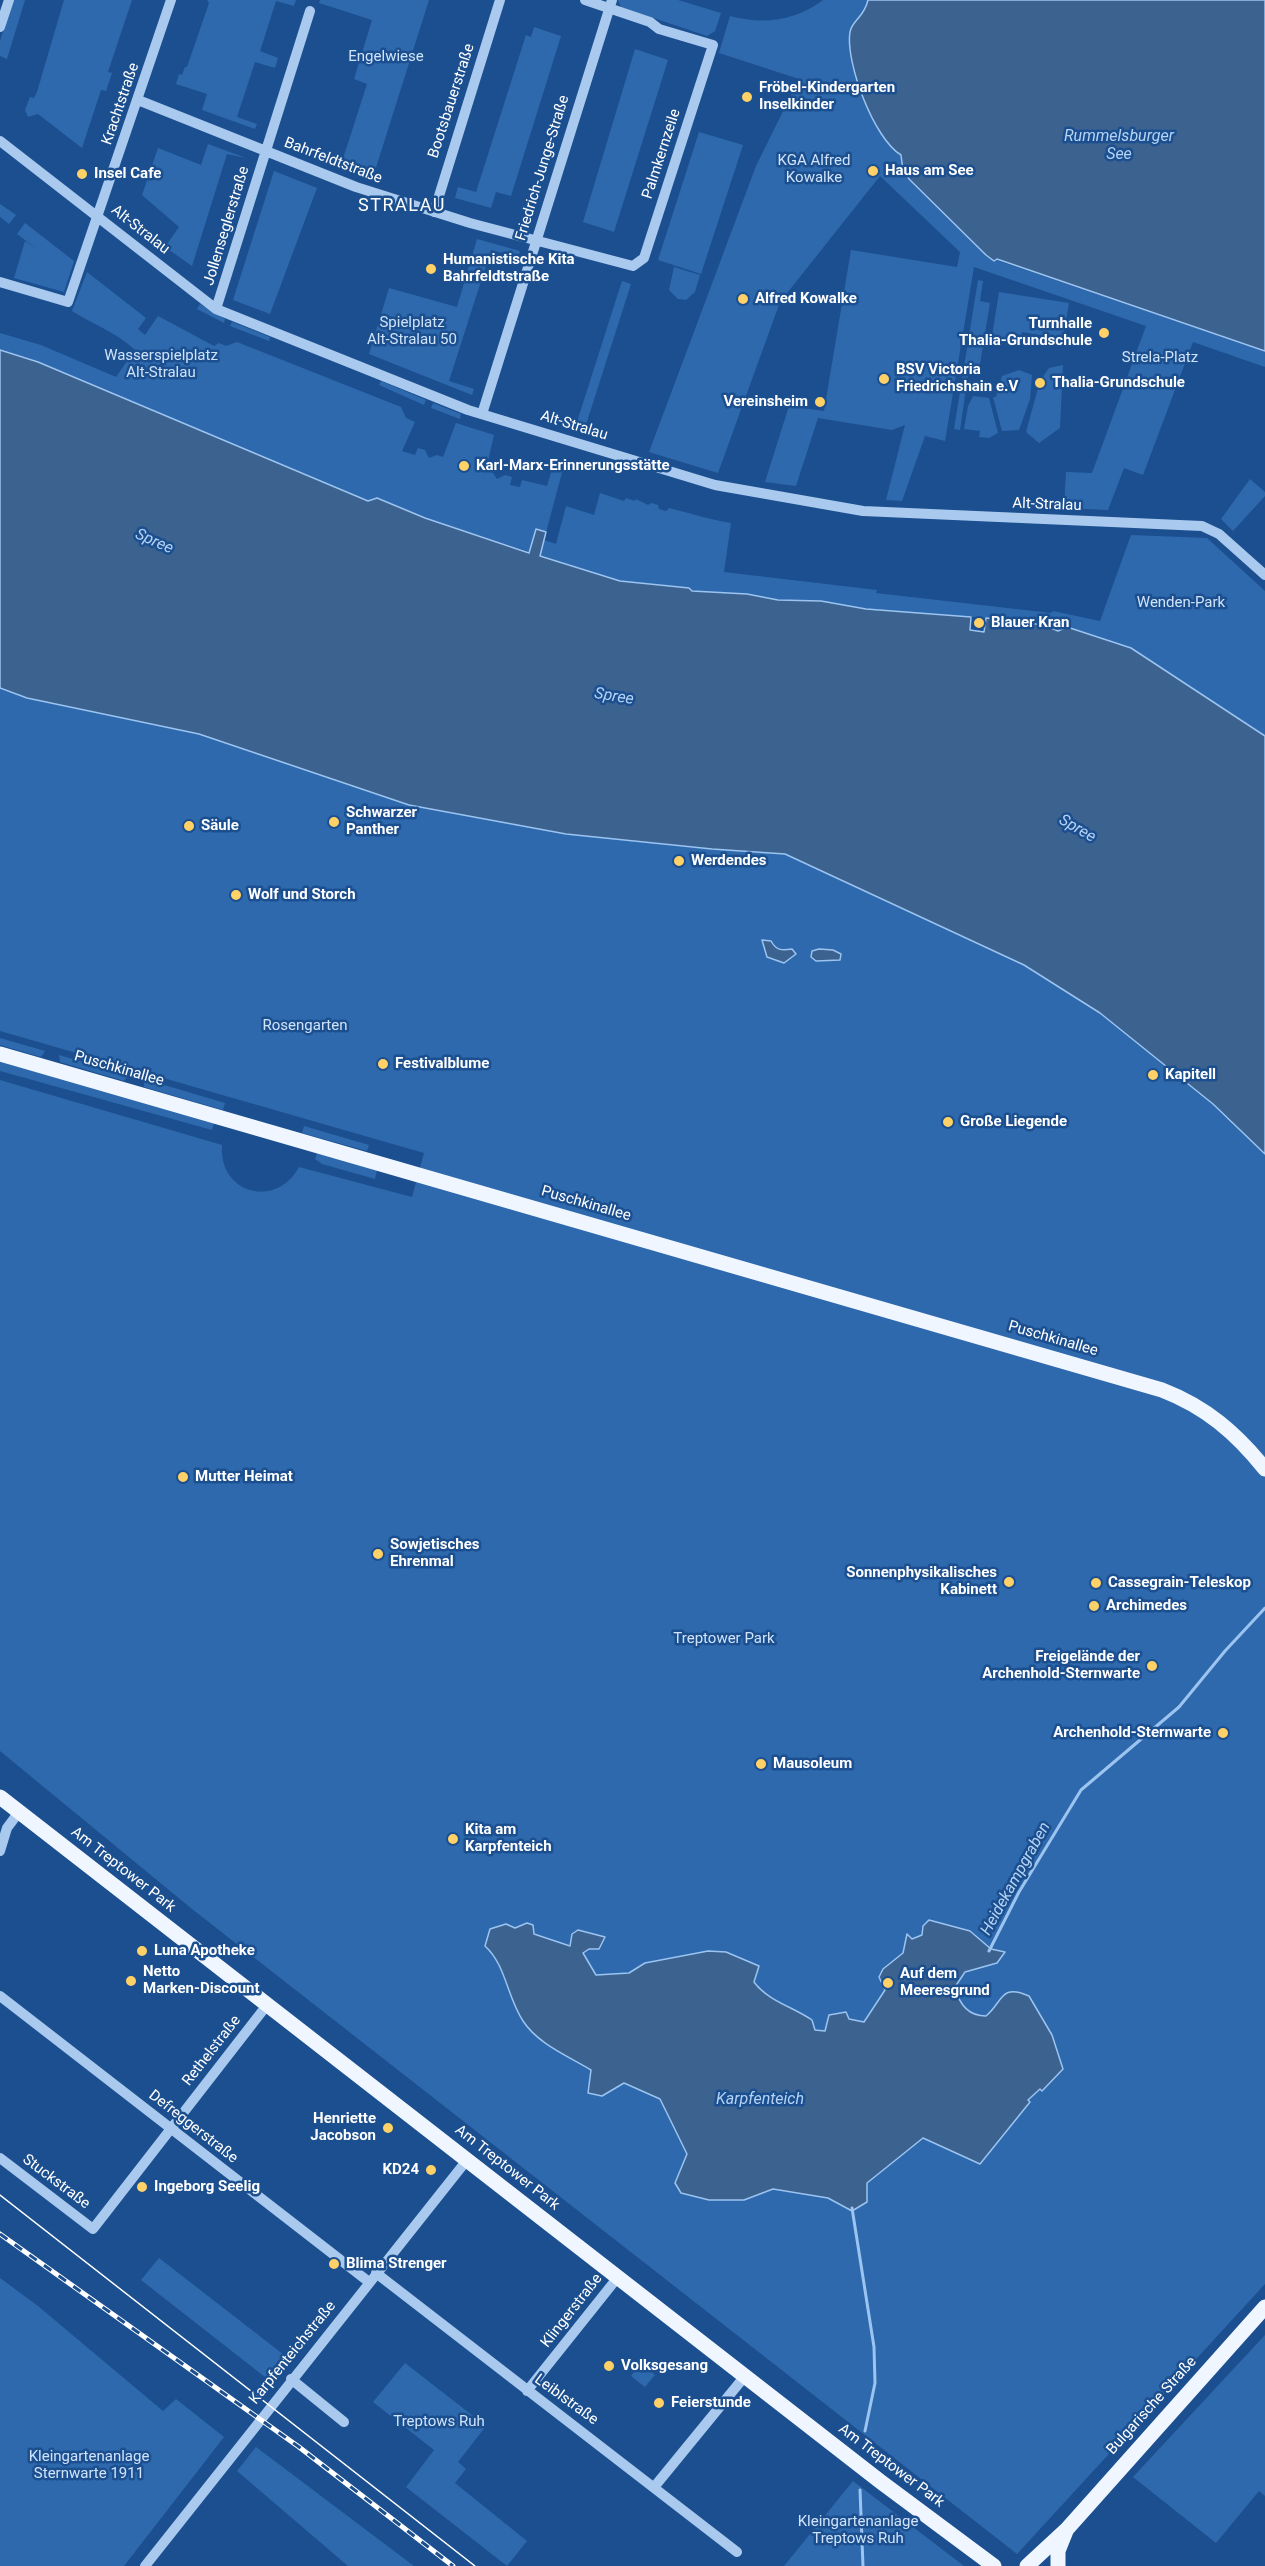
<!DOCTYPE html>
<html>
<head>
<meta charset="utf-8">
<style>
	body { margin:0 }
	canvas { display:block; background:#1b4f8f }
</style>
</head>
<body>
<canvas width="1265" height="2566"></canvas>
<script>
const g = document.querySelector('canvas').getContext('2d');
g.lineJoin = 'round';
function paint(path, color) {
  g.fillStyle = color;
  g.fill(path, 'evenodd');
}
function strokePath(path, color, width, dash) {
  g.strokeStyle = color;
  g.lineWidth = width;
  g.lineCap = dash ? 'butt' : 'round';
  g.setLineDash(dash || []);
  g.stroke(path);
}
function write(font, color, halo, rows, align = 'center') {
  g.font = font + ' Roboto,sans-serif';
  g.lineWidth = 5;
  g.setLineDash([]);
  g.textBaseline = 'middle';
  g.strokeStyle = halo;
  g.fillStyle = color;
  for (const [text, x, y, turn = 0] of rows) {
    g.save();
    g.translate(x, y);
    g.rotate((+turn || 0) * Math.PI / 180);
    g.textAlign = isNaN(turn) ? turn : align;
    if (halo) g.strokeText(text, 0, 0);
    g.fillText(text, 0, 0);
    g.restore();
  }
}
const green = new Path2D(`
	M13,0H25L7,59L0,56V41Z
	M64,0H132L108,72L112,73L106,91L101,90L82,148L38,114L28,117L25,110L30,97L34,98L37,92Z
	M207,0H296L294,6L276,1L260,51L278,58L275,68L255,62L237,117L257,124L255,129L202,110L207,94L176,84L179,74L182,75L185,67H187L209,3Z
	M320,0H429L373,177L341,165L367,84L354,79L372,20L319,3Z
	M618,0H678L721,13L715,31L707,36L621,7Z
	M823,0H868C865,15 854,23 850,38C844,64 877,141 901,155L903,171L909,180L986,255L993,259L1265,351V367L1193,342L1143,475L1124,468L1108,510L1064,508L1066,472L1092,473L1146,326L974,267L945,441L925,436L902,501L886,500L905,425L892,430L818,418L796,486L765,482L789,406L824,411L851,250L957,267L960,252L880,176L780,302L718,473L649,452L756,166L799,79L719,53L730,16C763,25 795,21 823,0Z
	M534,27L561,36L511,196L496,192L491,208L455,198L458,187L476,192L526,35L531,37Z
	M635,49L668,60L614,232L583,222Z
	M699,132L743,145L701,274L658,260Z
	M208,144L246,158L227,154L192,266L165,247L179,227L142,195L158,148L201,165Z
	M274,171L317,188L270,314L233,300Z
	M0,204L16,215L9,224L0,217Z
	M25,223L74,261L64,292L14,278L25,241L37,249L17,234Z
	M477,239L520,251L518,257L491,250L449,381L474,389L472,395L369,354L389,288L457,307Z
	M674,267L700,275L695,292L686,300L678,299L669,290Z
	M87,272L146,318L138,329L145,335L158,316L214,346L219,343L226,346L237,342L401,407L406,418L415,422L402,451L415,455L418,448L425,450L429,458L437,455L443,457L456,423L494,435L486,470L492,472L497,479L505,475L512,477L510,485L520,487L522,480L547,486L554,462L564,465L544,540L556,544L566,506L594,515L600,493L624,501L626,498L635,501L636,499L648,505L651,503L658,505L659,509L666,511L669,508C693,514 707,519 731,523L724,572L877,590L876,593L1051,613L1053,611L1100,621L1131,535L1207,538L1265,591V736L1131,648L1067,627L1058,631L1044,625L986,618L866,609L821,601L778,600L747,594L692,591L689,588L620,581L425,518L377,498L368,501L38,362L0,350V333L41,345L116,377L135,350C116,332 94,325 72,311Z
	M978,280L983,281L980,301L990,303L978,376L968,375L960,430L954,429Z
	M622,281L631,284L584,431L575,428Z
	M999,292L1069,303L1063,339L1022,332L1020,341L992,336Z
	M200,304L225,319L224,323L197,309Z
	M232,322L270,337L269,341L230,326Z
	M1063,365L1060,428L1039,443L1026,432L1040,381L1049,368Z
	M1019,370L1032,375L1030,399L1019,430L1002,431L993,397H996L1002,376Z
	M381,381L426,400L424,405L379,385Z
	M973,396L989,398L998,433L989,438L979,437L980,431L964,429L968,406Z
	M433,403L461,414L460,419L431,408Z
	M1250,479L1265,492V496L1233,531L1221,519Z
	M0,688L27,698L199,734L409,805L566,834L712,849L785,854L1024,965L1100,1013L1213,1104L1265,1154V2284L1017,2554L192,1909L0,1751V1080L222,1145C218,1193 276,1210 299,1167L412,1197L424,1153L0,1031Z
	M0,1038L45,1051L41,1057L0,1045Z
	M59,1055L129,1075L124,1081L60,1062Z
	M0,1061L214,1123L212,1130L0,1071Z
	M144,1079L225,1103L223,1110L144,1087Z
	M304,1126L369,1145L367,1151L302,1133Z
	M317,1153L377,1170L375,1179L322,1164L315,1159Z
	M159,2258L288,2358L270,2381L141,2280Z
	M0,2278L38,2306L163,2411L176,2399L224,2437L124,2566H0Z
	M1265,2335V2496L1259,2491L1216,2543L1133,2477Z
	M405,2363L486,2426L458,2462L466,2469L455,2483L527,2541L507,2566L406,2487L434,2450L373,2402Z
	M641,2363L655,2375L645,2387L631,2376Z
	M256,2447L414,2566H348L237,2471Z
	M853,2481L964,2566H784Z`);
const water = new Path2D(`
	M868,0H1265V351L997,259L994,261L986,255L910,180L903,171L901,155C874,139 845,62 850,32C852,20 864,18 868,0Z
	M0,350L38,362L368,501L377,498L425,518L529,553L536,529L546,532L540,556L620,581L689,588L692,591L747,594L778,600L821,601L866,609L971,617L970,630L984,632L986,618L1044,625L1058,631L1067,627L1131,648L1265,736V1154L1213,1104L1100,1013L1024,965L785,854L712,849L566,834L409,805L199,734L27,698L0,688Z
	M762,940L771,941C776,950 781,951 792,949L796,954L784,963L767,957Z
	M819,949L833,950L841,954L840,960L816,961L811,957L812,951Z
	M929,1920L970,1931L991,1949L1005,1952L997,1963L965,1972L955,1987C959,2004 968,2016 986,2016C1003,2002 1000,1983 1029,1996L1052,2035L1063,2069L1042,2091L1040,2089L1028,2100L1030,2102L980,2164L923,2138L867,2183V2202L852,2211L828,2198L773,2189L744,2200H709L681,2193L675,2183L687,2154L660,2099L624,2083L602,2096L588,2093L591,2070C568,2056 538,2044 523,2021C507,1997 506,1965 485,1946L490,1929L506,1924L515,1928L527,1923L533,1925L534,1934L570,1946L572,1934L578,1930L605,1937L599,1949H589L583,1953L596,1975L629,1973L645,1963L708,1951L726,1952L759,1966L754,1982C768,2001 793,2007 812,2020L815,2030L825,2031L829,2015L846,2012L849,2019L864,2022L885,1990L879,1977L883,1969L903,1953L907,1934L912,1939L922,1935L923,1926Z`);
const stream = new Path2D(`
	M989,1951L1019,1892L1081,1790L1179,1707L1225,1651L1265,1608
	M852,2208L874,2347L875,2383L865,2431
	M860,2490L863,2566`);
const minor = new Path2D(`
	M0,27L9,0
	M138,100L356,187L470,223L633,266L644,258L713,45L659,29L650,22L585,0
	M0,141L216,309L468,410L715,485L863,511L1202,526L1219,534L1265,575
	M434,212L500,0
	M0,282L68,302L171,0
	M216,309L310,11
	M482,414L612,0
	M0,1851L7,1828L19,1812
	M0,1996L369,2282
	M0,2158L93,2229L267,2005
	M376,2273L737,2552
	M291,2379L344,2422
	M527,2391L618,2277
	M655,2486L745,2376
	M145,2566L467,2160`);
const major = new Path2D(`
	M0,1054L1162,1390C1206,1407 1236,1433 1265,1469
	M0,1797L881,2482L994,2566
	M1027,2566L1067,2529L1265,2307
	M1058,2566V2551L1066,2531`);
const tram = new Path2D(`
	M0,2195L475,2566`);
const rail = new Path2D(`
	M0,2234L299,2447L453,2566`);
const markers = [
	[747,97,6,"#ffd166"],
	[873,171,6,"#ffd166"],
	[82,174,6,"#ffd166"],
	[431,269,6,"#ffd166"],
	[743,299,6,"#ffd166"],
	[1104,333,6,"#ffd166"],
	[884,379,6,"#ffd166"],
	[1040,383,6,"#ffd166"],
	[820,402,6,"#ffd166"],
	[464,466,6,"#ffd166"],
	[979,623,6,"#ffd166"],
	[334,822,6,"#ffd166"],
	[189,826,6,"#ffd166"],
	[679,861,6,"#ffd166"],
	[236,895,6,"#ffd166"],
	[383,1064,6,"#ffd166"],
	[1153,1075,6,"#ffd166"],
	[948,1122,6,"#ffd166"],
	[183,1477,6,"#ffd166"],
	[378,1554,6,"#ffd166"],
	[1009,1582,6,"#ffd166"],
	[1096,1583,6,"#ffd166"],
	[1094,1606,6,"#ffd166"],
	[1152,1666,6,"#ffd166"],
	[1223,1733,6,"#ffd166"],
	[761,1764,6,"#ffd166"],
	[453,1839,6,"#ffd166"],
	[142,1951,6,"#ffd166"],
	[131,1981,6,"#ffd166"],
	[888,1983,6,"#ffd166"],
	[388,2128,6,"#ffd166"],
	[431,2170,6,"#ffd166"],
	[142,2187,6,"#ffd166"],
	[334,2264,6,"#ffd166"],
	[609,2366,6,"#ffd166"],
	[659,2403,6,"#ffd166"]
];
const parkNames = [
	["Engelwiese",386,57],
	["KGA Alfred",814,161],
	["Kowalke",814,178],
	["Spielplatz",412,323],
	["Alt-Stralau 50",412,340],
	["Wasserspielplatz",161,356],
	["Alt-Stralau",161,373],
	["Strela-Platz",1160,358],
	["Wenden-Park",1181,603],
	["Rosengarten",305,1026],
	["Treptower Park",724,1639],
	["Treptows Ruh",439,2422],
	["Kleingartenanlage",89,2457],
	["Sternwarte 1911",89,2474],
	["Kleingartenanlage",858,2522],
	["Treptows Ruh",858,2539]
];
const poiNames = [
	["Fröbel-Kindergarten",759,88],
	["Inselkinder",759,105],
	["Haus am See",885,171],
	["Insel Cafe",94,174],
	["Humanistische Kita",443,260],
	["Bahrfeldtstraße",443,277],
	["Alfred Kowalke",755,299],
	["Turnhalle",1092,324,"right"],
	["Thalia-Grundschule",1092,341,"right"],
	["BSV Victoria",896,370],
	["Friedrichshain e.V",896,387],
	["Thalia-Grundschule",1052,383],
	["Vereinsheim",808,402,"right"],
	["Karl-Marx-Erinnerungsstätte",476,466],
	["Blauer Kran",991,623],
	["Schwarzer",346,813],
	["Panther",346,830],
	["Säule",201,826],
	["Werdendes",691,861],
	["Wolf und Storch",248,895],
	["Festivalblume",395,1064],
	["Kapitell",1165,1075],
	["Große Liegende",960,1122],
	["Mutter Heimat",195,1477],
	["Sowjetisches",390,1545],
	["Ehrenmal",390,1562],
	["Sonnenphysikalisches",997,1573,"right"],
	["Kabinett",997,1590,"right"],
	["Cassegrain-Teleskop",1108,1583],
	["Archimedes",1106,1606],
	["Freigelände der",1140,1657,"right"],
	["Archenhold-Sternwarte",1140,1674,"right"],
	["Archenhold-Sternwarte",1211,1733,"right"],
	["Mausoleum",773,1764],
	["Kita am",465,1830],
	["Karpfenteich",465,1847],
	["Luna Apotheke",154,1951],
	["Netto",143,1972],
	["Marken-Discount",143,1989],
	["Auf dem",900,1974],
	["Meeresgrund",900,1991],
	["Henriette",376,2119,"right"],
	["Jacobson",376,2136,"right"],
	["KD24",419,2170,"right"],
	["Ingeborg Seelig",154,2187],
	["Blima Strenger",346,2264],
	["Volksgesang",621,2366],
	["Feierstunde",671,2403]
];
const streetNames = [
	["Bootsbauerstraße",452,101,-72],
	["Krachtstraße",121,104,-71],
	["Palmkernzeile",662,154,-72],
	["Bahrfeldtstraße",333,161,21],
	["Friedrich-Junge-Straße",543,168,-73],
	["Jollenseglerstraße",227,226,-73],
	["Alt-Stralau",140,230,38],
	["Alt-Stralau",574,426,17],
	["Alt-Stralau",1047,505,2],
	["Puschkinallee",119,1069,16],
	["Puschkinallee",586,1204,16],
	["Puschkinallee",1053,1339,16],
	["Am Treptower Park",123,1870,38],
	["Rethelstraße",212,2051,-52],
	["Defreggerstraße",193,2127,38],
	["Am Treptower Park",507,2168,38],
	["Stuckstraße",56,2182,37],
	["Klingerstraße",572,2311,-52],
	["Karpfenteichstraße",293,2353,-51],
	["Leiblstraße",566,2400,36],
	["Bulgarische Straße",1152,2406,-48],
	["Am Treptower Park",891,2466,37]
];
const waterNames = [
	["Rummelsburger",1119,137],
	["See",1119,155],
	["Spree",154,542,24],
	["Spree",614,697,9],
	["Spree",1077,829,30],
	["Heidekampgraben",1016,1879,-61],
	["Karpfenteich",760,2100]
];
const quarterNames = [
	["STRALAU",402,206]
];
paint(green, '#2e69ad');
paint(water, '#3c6290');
strokePath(water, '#9cc4f0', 1.5);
strokePath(stream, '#9cc4f0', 3);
strokePath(minor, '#a9c9ee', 10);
strokePath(major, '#f0f6ff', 15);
strokePath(tram, '#fff', 1.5);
strokePath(rail, '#fff', 5);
strokePath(rail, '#1b4f8f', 3, [9]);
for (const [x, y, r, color] of markers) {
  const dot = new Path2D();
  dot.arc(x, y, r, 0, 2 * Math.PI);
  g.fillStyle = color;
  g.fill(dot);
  strokePath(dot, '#1b4f8f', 2);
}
write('15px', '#cfe3fa', '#1b4f8f', parkNames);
write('bold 15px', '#fff', '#1b4f8f', poiNames, 'left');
write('15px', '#fff', '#1b4f8f', streetNames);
write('italic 16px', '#b5d3f5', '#1b4f8f', waterNames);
g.letterSpacing = '1.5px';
write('18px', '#fff', '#1b4f8f', quarterNames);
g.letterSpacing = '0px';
</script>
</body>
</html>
